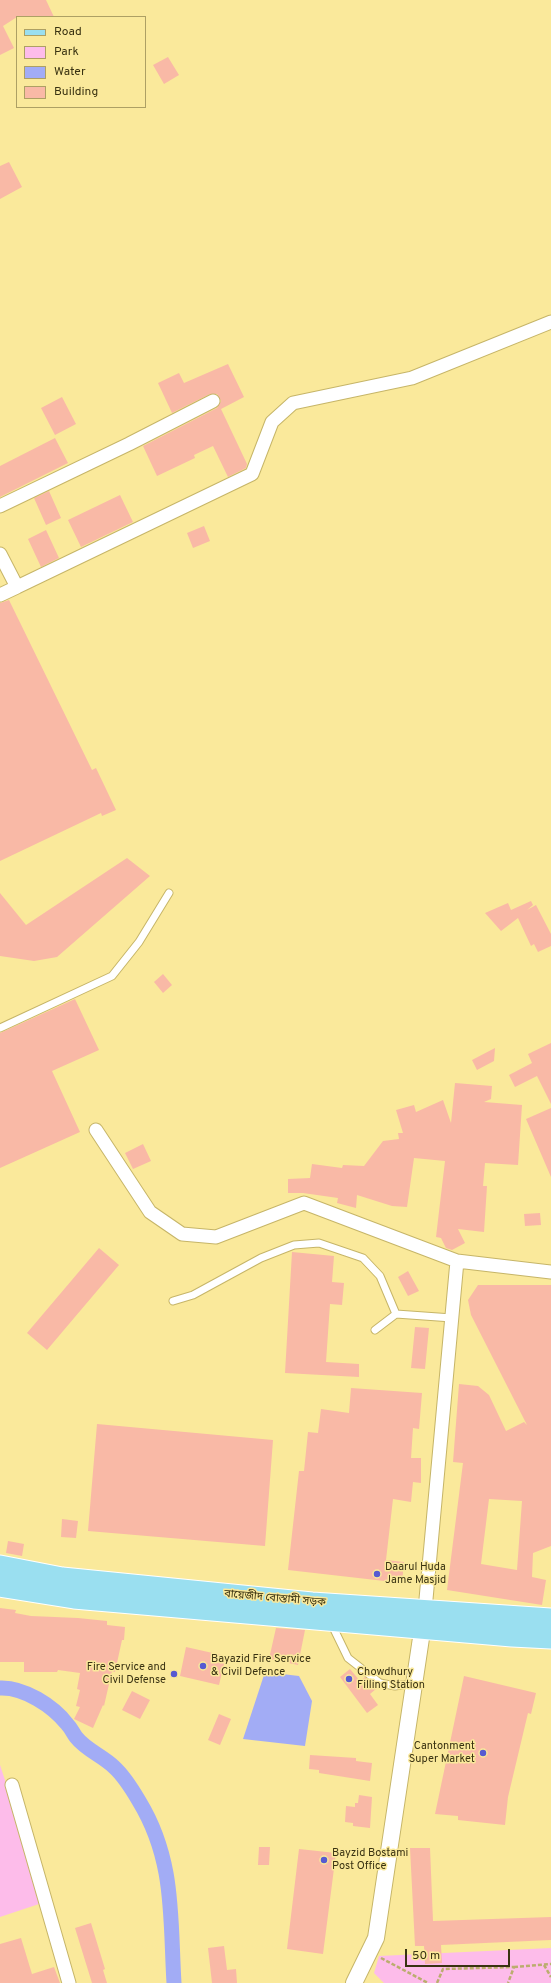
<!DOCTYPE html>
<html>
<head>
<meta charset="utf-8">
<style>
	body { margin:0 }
	#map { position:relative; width:551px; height:1983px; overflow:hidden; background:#fae99b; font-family:Overpass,sans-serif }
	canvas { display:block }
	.legend { position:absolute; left:16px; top:16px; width:130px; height:92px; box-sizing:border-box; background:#fae99b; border:1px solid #ada064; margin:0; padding:5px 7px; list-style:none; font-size:12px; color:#393211 }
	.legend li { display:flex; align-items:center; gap:8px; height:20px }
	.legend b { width:20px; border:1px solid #ada064 }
	.scale { position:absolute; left:405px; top:1949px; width:105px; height:18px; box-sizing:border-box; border:2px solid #393211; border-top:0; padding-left:5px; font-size:12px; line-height:14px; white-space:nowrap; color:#393211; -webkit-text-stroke:3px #fae99b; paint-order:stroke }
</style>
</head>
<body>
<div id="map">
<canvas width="551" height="1983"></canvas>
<ul class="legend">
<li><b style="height:5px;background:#9adff0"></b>Road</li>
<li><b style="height:11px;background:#fdbcea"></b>Park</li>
<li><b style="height:11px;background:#a2acf5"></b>Water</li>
<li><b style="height:11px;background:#f9b9a6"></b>Building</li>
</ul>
<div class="scale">50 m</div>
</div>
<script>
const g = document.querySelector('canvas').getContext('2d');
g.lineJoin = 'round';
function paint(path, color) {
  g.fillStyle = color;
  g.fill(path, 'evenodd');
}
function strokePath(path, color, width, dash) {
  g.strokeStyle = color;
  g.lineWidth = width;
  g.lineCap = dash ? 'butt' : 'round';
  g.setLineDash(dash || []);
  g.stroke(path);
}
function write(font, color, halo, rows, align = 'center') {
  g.font = font + ' Overpass,"Noto Sans Bengali",sans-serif';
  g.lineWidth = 3;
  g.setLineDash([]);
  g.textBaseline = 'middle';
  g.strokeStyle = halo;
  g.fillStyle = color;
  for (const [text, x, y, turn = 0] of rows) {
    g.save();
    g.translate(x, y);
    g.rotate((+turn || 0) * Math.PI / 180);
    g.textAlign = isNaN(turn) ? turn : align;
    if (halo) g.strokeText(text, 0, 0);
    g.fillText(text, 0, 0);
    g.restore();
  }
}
const green = new Path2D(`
	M0,1765L45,1902L0,1917Z
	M551,1948V1983H384L374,1973L379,1956Z`);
const water = new Path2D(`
	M265,1672L299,1676L312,1701L305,1746L243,1739Z`);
const canal = new Path2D(`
	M0,1688C24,1687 53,1706 67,1724C71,1728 73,1733 76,1737C86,1750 103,1756 114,1767C124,1776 132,1789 139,1801C175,1860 170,1917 174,1983`);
const building = new Path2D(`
	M0,0H46L54,17H17L3,26L14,48L0,55Z
	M168,57L179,75L164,84L153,65Z
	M9,162L22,187L0,199V166Z
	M228,364L244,397L221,409L247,464L246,468L228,477L213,446L194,455L195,458L157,476L143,446L217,408L221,401L217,394H210L172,413L158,383L179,373L184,383Z
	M62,397L76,424L55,435L41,408Z
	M55,438L68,463L0,497V466Z
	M49,491L61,518L46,525L34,498Z
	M120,495L133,522L81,547L68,520Z
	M204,526L210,541L193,548L187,533Z
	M46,530L59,558L41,567L28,539Z
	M9,600L92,770L96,768L116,810L102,816L101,813L0,861V603Z
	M127,858L150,876L57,957L34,961L0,956V893L26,925Z
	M531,901L533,905L527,910L536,905L551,934V946L538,952L534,944L531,946L518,918L501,931L485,913L508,903L511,910Z
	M163,974L172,985L163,993L154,982Z
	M75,999L99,1050L52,1071L80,1132L0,1168V1033Z
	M551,1043V1104L537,1076L515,1087L509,1075L532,1063L528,1054Z
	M495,1048L494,1061L477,1070L472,1060Z
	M455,1083L492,1086L491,1099L484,1102L522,1105L518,1165L485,1163L483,1186H487L484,1232L458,1229L465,1243L452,1250L446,1248L441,1238L436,1237L445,1161L414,1158L407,1207L392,1206L357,1195L356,1208L337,1203L338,1198L303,1193H288V1179L310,1178L312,1164L342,1168L343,1165L364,1166L383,1141L399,1139L398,1133H403L396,1110L414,1105L416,1112L443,1100L451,1123Z
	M551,1108V1177L526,1119Z
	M143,1144L151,1161L133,1169L125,1153Z
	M540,1213L541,1225L525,1226L524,1214Z
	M99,1248L119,1265L47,1350L27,1333Z
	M292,1252L334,1256L332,1282L344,1283L342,1305L330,1304L326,1362L359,1364V1377L285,1373Z
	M408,1271L419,1291L408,1296L398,1277Z
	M478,1285H551V1546L533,1553L532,1577L546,1580L542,1605L447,1590L463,1463L453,1462L459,1384L478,1386L489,1395L506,1431L524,1422L527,1425L471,1315L468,1300ZM489,1499L522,1501L517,1570L481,1564Z
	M415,1327L429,1328L425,1369L411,1368Z
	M351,1388L422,1393L419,1429L413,1428L411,1458H421V1483L413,1482L411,1502L393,1499L386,1560L404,1562L402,1583L288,1570L299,1471H304L308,1432L318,1433L321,1409L349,1413Z
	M97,1424L273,1440L265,1546L88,1531Z
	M62,1519L78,1521L76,1538L61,1537Z
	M8,1541L24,1544L22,1556L6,1553Z
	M0,1608L16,1610L15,1613L31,1616L78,1618L107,1621V1625L125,1627L124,1640H122L115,1672L112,1671L104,1706L103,1705L93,1728L74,1719L80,1707L76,1706L80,1690L77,1689L80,1673L58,1670L57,1672H24V1662H0Z
	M276,1628L305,1630L298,1665L269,1659Z
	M186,1647L226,1656L219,1685L180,1676Z
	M350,1669L360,1681L365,1677L376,1689L370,1694L378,1705L367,1713L340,1677Z
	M464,1676L536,1693L531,1714L528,1713L508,1797L505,1825L458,1820V1816L435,1814Z
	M132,1691L150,1700L140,1719L122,1710Z
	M219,1714L231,1719L220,1745L208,1740Z
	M310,1755L356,1758V1761L372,1763L370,1781L319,1773V1770L309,1769Z
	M359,1795L372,1797L370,1828L353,1826V1823L345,1822L346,1806L355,1807V1803H358Z
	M259,1847H270L269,1865H258Z
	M410,1848H430L433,1921L551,1917V1940L441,1945L442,1963L425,1964L424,1946H415Z
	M299,1849L336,1853L323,1954L287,1949Z
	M91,1923L105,1969L103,1970L107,1983H92L75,1928Z
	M21,1938L32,1974L54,1967L60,1983H0V1944Z
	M224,1946L227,1970L236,1969L237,1983H212L208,1948Z`);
const path = new Path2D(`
	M381,1958L428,1983
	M544,1965L551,1977
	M514,1967L551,1964
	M437,1983L443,1969L514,1967L508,1983`);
const service = new Path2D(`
	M0,1028L112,976L139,942L169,893
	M173,1301L193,1295L261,1258L294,1245L319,1243L363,1258L380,1276L396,1314L375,1330
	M396,1314L452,1318
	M331,1623L348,1658L380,1683L395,1686L415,1683`);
const minor = new Path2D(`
	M0,506L129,444L213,401
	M0,554L17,587L252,474L272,422L293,403L412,378L551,322
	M0,595L17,587
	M96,1130L150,1212L182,1234L216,1237L304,1203L457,1261L551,1272
	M425,1610L457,1261
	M12,1785L69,1983`);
const tertiary = new Path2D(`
	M354,1983L376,1938L424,1618`);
const primary = new Path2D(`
	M0,1566L62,1578L312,1603L551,1619
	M0,1586L74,1598L512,1636L551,1638`);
const markers = [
	[377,1574,4,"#575ad1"],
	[203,1666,4,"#575ad1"],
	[174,1674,4,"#575ad1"],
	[349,1679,4,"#575ad1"],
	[483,1753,4,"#575ad1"],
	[324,1860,4,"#575ad1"]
];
const poiNames = [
	["Daarul Huda",385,1568],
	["Jame Masjid",385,1581],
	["Bayazid Fire Service",211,1660],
	["& Civil Defence",211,1673],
	["Fire Service and",166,1668,"right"],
	["Civil Defense",166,1681,"right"],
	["Chowdhury",357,1673],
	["Filling Station",357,1686],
	["Cantonment",475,1747,"right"],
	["Super Market",475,1760,"right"],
	["Bayzid Bostami",332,1854],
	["Post Office",332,1867]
];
const streetNames = [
	["বায়েজীদ বোস্তামী সড়ক",275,1599,5]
];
paint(green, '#fdbcea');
paint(water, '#a2acf5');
strokePath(canal, '#a2acf5', 15);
paint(building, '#f9b9a6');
strokePath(service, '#c6b568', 9);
strokePath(minor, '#c6b568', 15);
strokePath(tertiary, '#c6b568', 18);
strokePath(primary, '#fff', 23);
strokePath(path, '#bbad6e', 2.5, [4, 2]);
strokePath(service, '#fff', 7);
strokePath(minor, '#fff', 13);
strokePath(tertiary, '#fff', 16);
strokePath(primary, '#9adff0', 21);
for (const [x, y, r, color] of markers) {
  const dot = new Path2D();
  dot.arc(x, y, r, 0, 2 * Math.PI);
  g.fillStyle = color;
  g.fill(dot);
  strokePath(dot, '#fae99b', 1.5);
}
write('11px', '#393211', '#fae99b', poiNames, 'left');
write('11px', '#393211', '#fae99b', streetNames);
</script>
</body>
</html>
